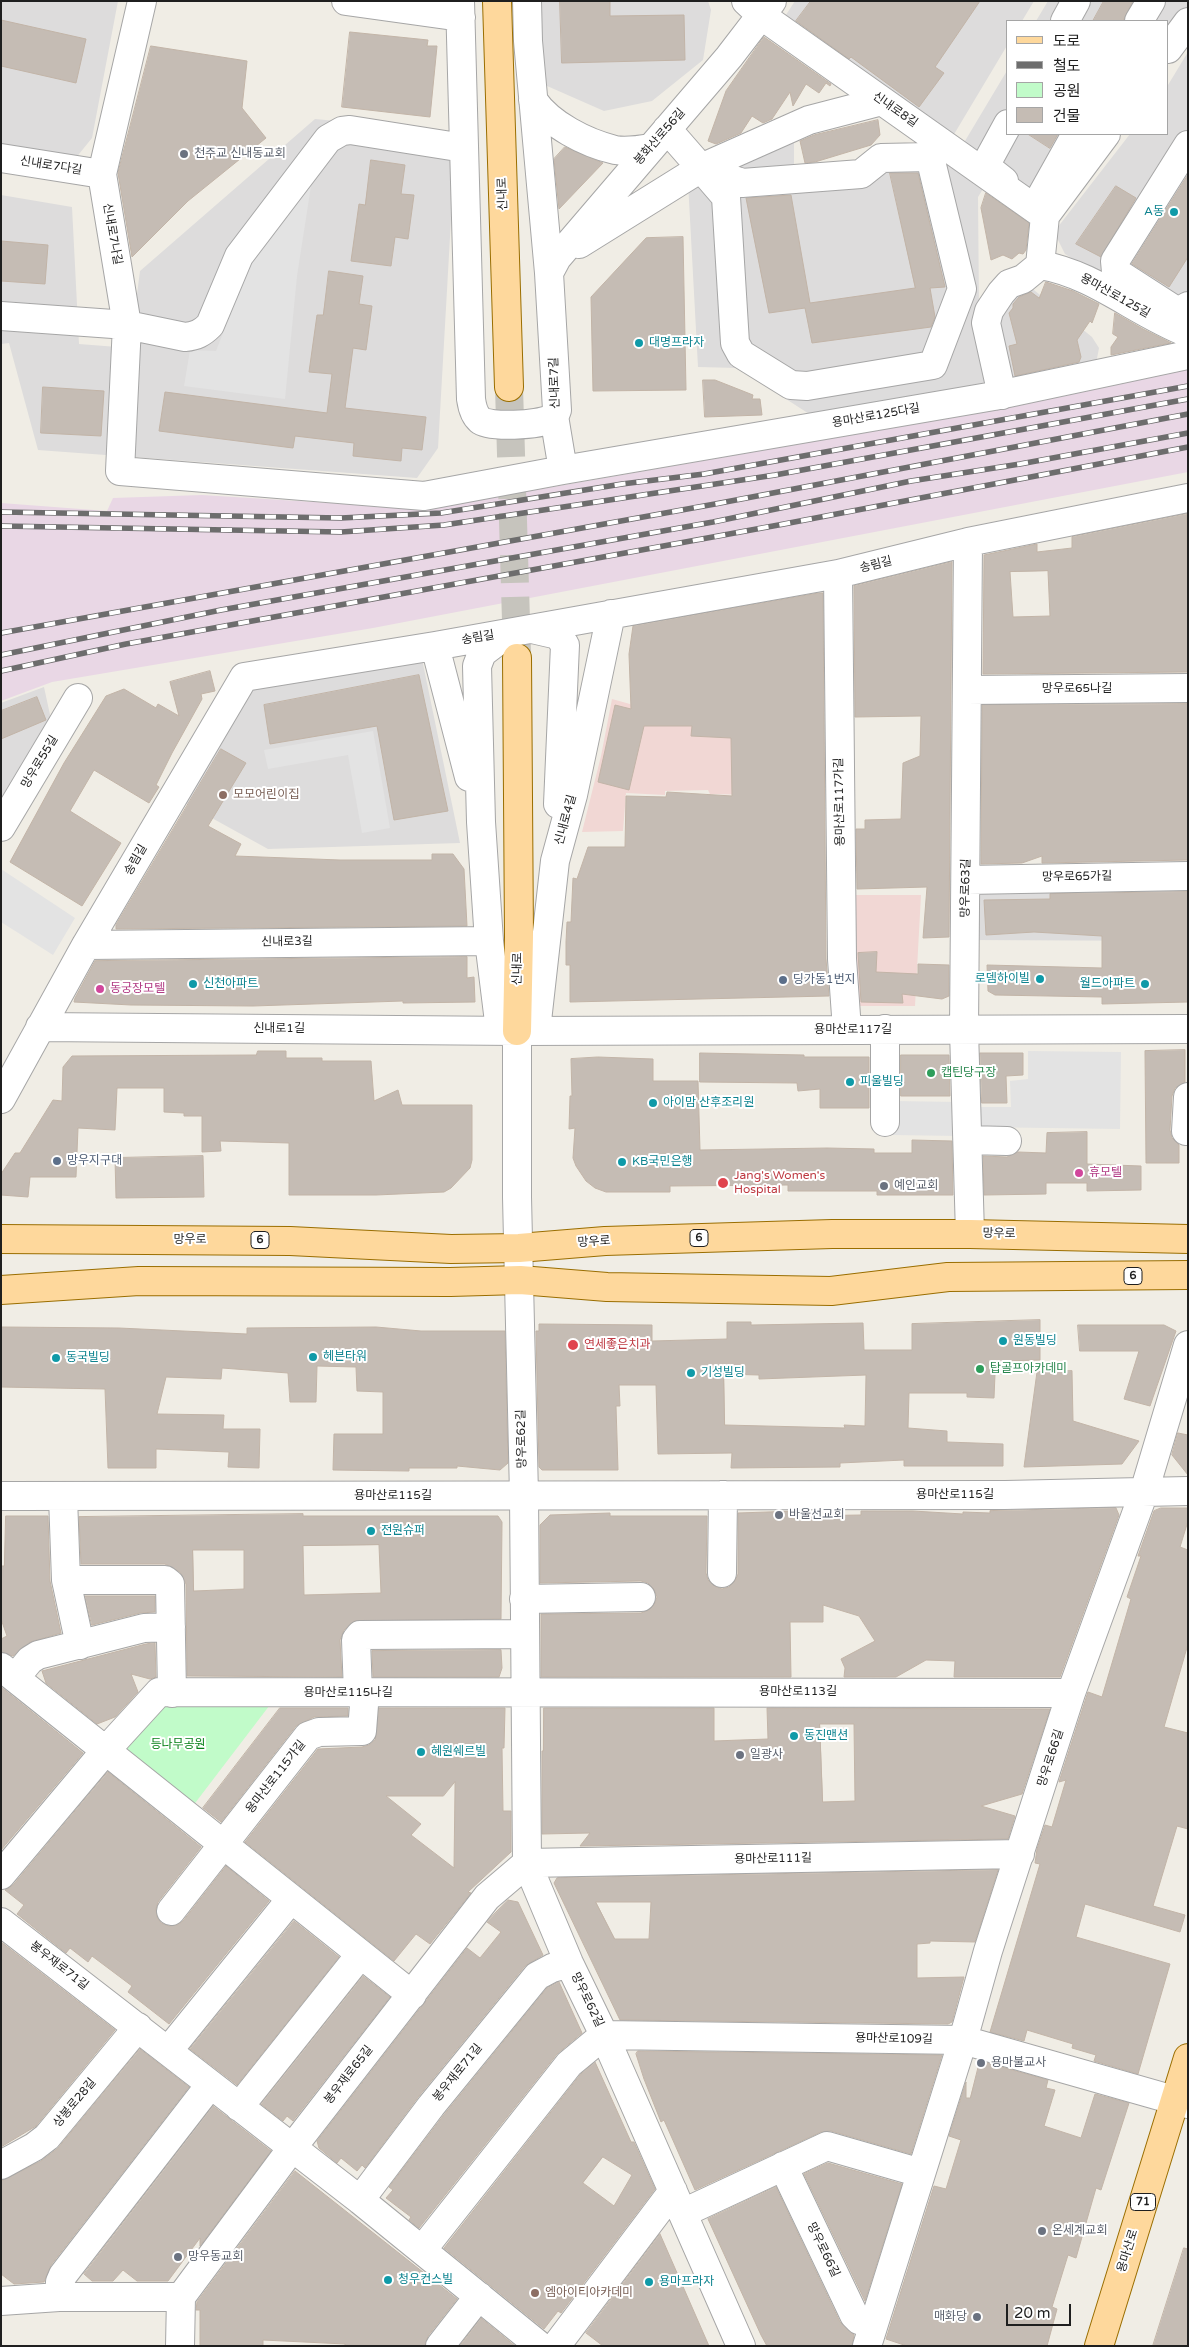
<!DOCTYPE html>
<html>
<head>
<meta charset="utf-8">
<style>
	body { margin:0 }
	#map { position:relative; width:1189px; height:2347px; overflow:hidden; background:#f0ede5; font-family:"Varela Round","Noto Sans KR",sans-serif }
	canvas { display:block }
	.frame { position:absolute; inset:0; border:2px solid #1f1f1f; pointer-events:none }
	.legend { position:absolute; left:1006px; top:20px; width:162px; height:115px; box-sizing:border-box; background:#fff; border:1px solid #a5a5a5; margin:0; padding:6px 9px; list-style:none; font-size:15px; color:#1f1f1f }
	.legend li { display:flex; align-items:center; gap:10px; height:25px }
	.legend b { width:25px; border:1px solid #a5a5a5 }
	.scale { position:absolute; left:1006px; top:2304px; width:65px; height:22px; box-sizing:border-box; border:2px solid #1f1f1f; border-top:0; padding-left:6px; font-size:15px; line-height:18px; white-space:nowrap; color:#1f1f1f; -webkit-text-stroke:4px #fff; paint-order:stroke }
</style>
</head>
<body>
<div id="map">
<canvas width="1189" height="2347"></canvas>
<div class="frame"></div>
<ul class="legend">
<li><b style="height:6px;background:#fed89c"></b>도로</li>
<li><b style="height:6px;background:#6d6d6d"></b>철도</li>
<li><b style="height:14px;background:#c1fbc9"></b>공원</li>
<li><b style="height:14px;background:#c5bcb4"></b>건물</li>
</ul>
<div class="scale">20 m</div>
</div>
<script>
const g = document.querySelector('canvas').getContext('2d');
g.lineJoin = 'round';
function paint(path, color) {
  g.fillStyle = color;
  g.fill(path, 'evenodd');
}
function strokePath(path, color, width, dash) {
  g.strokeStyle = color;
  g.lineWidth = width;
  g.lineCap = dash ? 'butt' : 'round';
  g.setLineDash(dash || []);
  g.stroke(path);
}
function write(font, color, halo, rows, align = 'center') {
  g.font = font + ' "Varela Round","Noto Sans KR",sans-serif';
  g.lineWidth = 4;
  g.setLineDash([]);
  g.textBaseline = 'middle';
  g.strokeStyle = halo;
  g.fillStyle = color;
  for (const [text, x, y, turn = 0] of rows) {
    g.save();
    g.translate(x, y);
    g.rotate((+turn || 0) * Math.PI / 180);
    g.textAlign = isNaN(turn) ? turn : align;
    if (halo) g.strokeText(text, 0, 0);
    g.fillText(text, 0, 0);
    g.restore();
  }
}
const residential = new Path2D(`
	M1,1H118L92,138L75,159L1,145Z
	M536,1H708L711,10L703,60L652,101L604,111L538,82Z
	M795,1H1034L1022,21H1008V44L950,141L782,21Z
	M1048,1H1188V10L1168,44V21H1036Z
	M1188,52V313L1158,311L1065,254L1054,232L1130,134H1168V85Z
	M1008,69V134H1105L1041,213L988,181L978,197L979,308L991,392L817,419L738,368L698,367L688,182L794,134V177L959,151Z
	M315,119L456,132L438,448L417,478L38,450L9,343L1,344V195L72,207L79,344L130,348L140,271Z
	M1029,286L1092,337L1099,348L1095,369L1008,388L996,314L1007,298Z
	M422,659L460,843L268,849L181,801L249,687Z
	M44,687L52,724L1,808V703Z
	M1101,881L1188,882V941L968,940L970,892H1100Z`);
const commercial = new Path2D(`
	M612,699L637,706L758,710L757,795L710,794L708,790L665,791V795L626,793L623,831L582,832L601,756Z
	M852,895H921L915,1006H850Z`);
const industrial = new Path2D(`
	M1188,367V472L373,628L52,682L1,701V503L107,511L113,498L202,495L427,509L838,437Z`);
const park = new Path2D(`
	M159,1692L279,1693L186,1815L106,1750Z`);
const parking = new Path2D(`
	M311,186L297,276L285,399L184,386L190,350L216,351L253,255Z
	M373,731L390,828L362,833L348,755L268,769L264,750Z
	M1,869L75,918L53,955L1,922Z
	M1028,1051L1121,1052L1120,1129L976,1127L977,1107H1011L1010,1081L1028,1079Z
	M893,1101L959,1102L960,1136L892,1135Z`);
const building = new Path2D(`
	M560,1H610V16L684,15L685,60L562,63Z
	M811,1H980L935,67L944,73L919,107L851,57L849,59L796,21Z
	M1104,1H1133L1123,21H1093Z
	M1,20L86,39L76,83L1,66Z
	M350,32L428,40L427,46H437L430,117L342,107Z
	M764,37L831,84L830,86L826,83L819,93L806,84L793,106L790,92L772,119L763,123L752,116L741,133L716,144L708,141L726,91Z
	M151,46L247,61L242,108L266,138L188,201L132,257L118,173Z
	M878,120L880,135L871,145L815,162L805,163L800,141L814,135Z
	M1028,134H1058L1050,148Z
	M565,147L603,163L559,209L554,159Z
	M371,160L405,165L401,194L414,195L408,239L395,237L391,266L351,261L359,204L365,205Z
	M890,173H918L945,287L930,288L935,317L931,327L812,343L805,308L769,313L746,198L791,195L810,303L915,288Z
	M1188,175V257L1169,287L1132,264Z
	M1116,186L1136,198L1101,257L1076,244Z
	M986,193L1029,223L1026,250L1023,254L1019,253L1012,259L1003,255L991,260L981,208Z
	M683,237L686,390L593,391L591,297L646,238Z
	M1,241L48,245L45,284L1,281Z
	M329,271L363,276L359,304L372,306L366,350L353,348L345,408L426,417L422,450L402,448L401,461L353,456L354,443L295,436L293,448L159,431L165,392L327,413L332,374L309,372L317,315H323Z
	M1046,282L1073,291L1099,304L1092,323L1090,321L1077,340L1081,357L1079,362L1015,376L1009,346L1017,344L1009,313L1013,308V304L1019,297L1031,292L1039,298Z
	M1115,313L1143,329L1171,343L1111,355V347L1118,337L1113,334Z
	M703,380H715L753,395L752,399H760L762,415L705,417Z
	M43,387L104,391L101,436L41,433Z
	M1187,514L1188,672L983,674L984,555L1037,544V552L1072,548V537ZM1048,571L1050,616L1013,617L1010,572Z
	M952,562L949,937L923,938L927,887L857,889L856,829H865V820L901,819L903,763L920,756L921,716L855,717L854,586Z
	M819,593H823L826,959L829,996L570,1002V965H566V942L567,922H571L573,878L577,879L588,847H625L626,796L666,797L667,792L732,796L731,738L691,736L692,726H644L629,790L598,782L615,705L631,709L629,654L633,626Z
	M210,671L215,691L201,694L202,699L172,753L156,785L159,787L149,803L94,770L70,811L121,843L82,906L10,862L64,763L106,696L124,689L156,708L158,704L179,716L170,682Z
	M419,675L448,811L394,820L377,726L270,744L264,705Z
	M37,697L46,720L1,739V711Z
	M1188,704V860L1042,863V856L1022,863L981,864L982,705Z
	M221,749L246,763L208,826L241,844L235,856L340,860H432V854H453L464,869L467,926L116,929V925Z
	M1188,892V1002L1102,1004V997L995,995L988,991L987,965L1102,968V936L1034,932L986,935L984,900L1050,899V894Z
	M877,952L876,972L918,974V964L949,965V996L942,999L902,994L903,1003L861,1002L858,953Z
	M467,957V978L474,977L475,1002L403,1003V1001L253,1006L131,1005L74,1002L75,998L95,961Z
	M1185,1050V1082L1175,1088L1172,1096L1170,1130L1172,1138L1179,1145V1163H1146L1145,1051Z
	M258,1051H286V1058H322V1061H371L374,1101L398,1090L402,1105H472V1160L470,1168L451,1188L444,1192L376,1195H289V1143L220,1141L221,1151L202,1152V1116H184V1113L164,1112V1088H117L115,1130L78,1128L76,1177H30L28,1197L1,1195V1174L15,1153H20L53,1100L62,1101L63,1067L72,1056L256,1055Z
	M700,1053L804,1055V1057H869V1108H820V1089L798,1091L797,1083L700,1082Z
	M980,1053H1023V1075L1006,1076L1007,1103H982Z
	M901,1055H949L950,1096H901Z
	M598,1057L653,1059V1081H698L700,1150L827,1148L874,1149V1153H912V1140L952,1141L953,1195H877V1191H788V1185L670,1186V1192H606L595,1188L586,1181L576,1166L573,1158L575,1128L569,1129L570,1096H572L571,1059Z
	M1087,1132V1164L1141,1166V1190L1087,1191V1183H1046V1194L984,1195L983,1156L1007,1157L1018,1152L1046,1153L1047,1133Z
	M203,1156L204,1197L116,1198L115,1158Z
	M1040,1320V1360L1003,1361V1374H995L994,1398L967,1397V1393H909L908,1428L947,1431V1442L1003,1444V1466H904V1460L840,1463V1467L731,1468L732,1453L658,1454L656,1385H619L620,1406H616L618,1470H542L539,1467L536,1331H539V1324L652,1325V1341L727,1339V1322H751V1325L863,1323L864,1350H912V1324ZM724,1374L759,1375V1379L866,1375L865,1426L844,1425L845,1428L725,1425Z
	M1078,1325H1164L1176,1331L1150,1406L1124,1399L1139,1351H1080Z
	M1,1327L119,1328L247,1334V1328L376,1327L421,1331H505L508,1463L500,1470L457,1466V1468H409V1471L333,1470L334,1434H383V1392L357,1391L356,1367L317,1366L316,1402H290L288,1373L222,1368L221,1379L166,1377L157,1414L224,1415L223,1429H260L259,1468L228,1467L229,1452L156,1449V1468H108L105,1389L1,1387Z
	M1072,1371L1073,1421L1139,1441L1122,1464L1024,1467L1037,1372Z
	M1178,1433L1188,1435V1475L1172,1455Z
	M1116,1508L1119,1515L1060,1677H954L955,1661L926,1660L896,1677H844L845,1668L841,1659L875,1641L859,1616L823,1605V1622H790L791,1677H541V1614L641,1613L649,1610L654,1605L657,1597L654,1589L648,1583L641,1581L540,1583V1525L550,1515L610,1513V1516H707L706,1573L708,1580L714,1586L722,1589L729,1587L735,1581L738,1574V1513L796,1511V1516L861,1515V1511H913L963,1514V1512L990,1513V1511Z
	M1161,1508H1188V1521L1180,1547L1188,1550V1644L1164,1727L1188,1733V1829L1177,1826L1153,1906L1185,1915L1180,1932L1085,1904L1076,1937L1170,1964L1138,2074L1094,2061L1096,2055L1072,2048L1073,2044L1027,2030L1024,2041L990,2032L1040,1864L1035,1863L1037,1849L1045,1825L1052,1827L1066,1780L1059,1782L1086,1698L1088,1692L1102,1697L1131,1599L1127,1597L1141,1556H1138L1154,1511Z
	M303,1514V1516H498L502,1522L501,1619L354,1621L344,1630L340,1640L342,1677L187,1676L186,1584L180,1572L165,1564H81L79,1517ZM379,1545L381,1593L304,1595L303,1546ZM193,1550H244V1589L194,1591Z
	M6,1516H48L50,1581L61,1633L30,1642L13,1656L1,1652V1639L7,1636L1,1619V1566H4Z
	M85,1596H155V1612L140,1613L92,1625Z
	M155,1643L156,1677L150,1679L131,1674L138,1692L115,1717L97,1724L46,1683L42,1671L146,1644Z
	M501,1650L502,1668L499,1677H373L372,1651Z
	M1,1687L83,1753L1,1850Z
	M280,1708H348V1716L314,1717L296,1726L221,1822L203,1808Z
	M379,1708H505L504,1748H502L503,1811H511V1852L468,1892L471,1893L430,1944L416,1934L394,1961L245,1842L318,1749L362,1747L369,1745L375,1740ZM455,1782V1788L454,1868L411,1835L421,1824L386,1796H443Z
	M544,1708H714V1741L768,1739L767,1708L1050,1709L1022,1794L981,1806L1015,1816L1008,1839L580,1846L590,1833L542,1834V1751H543ZM820,1724H854L855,1801L823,1802Z
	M108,1772L201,1847L158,1902L156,1909L157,1917L161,1923L169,1926L177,1925L183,1921L226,1866L269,1901L169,2024L128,1992L132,1986L92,1956L88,1962L70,1948L66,1953L17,1914L24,1905L5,1890L13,1885Z
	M998,1870L975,1942L930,1941V1943L917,1944V1978L964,1977L952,2022L948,2024L620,2020L554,1883L557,1878ZM596,1902H651L649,1939H615Z
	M508,1900L518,1902L543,1955L525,1966L419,2096L365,2168L362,2165L357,2171L341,2158L337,2163L319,2148L317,2141L467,1948L480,1958L501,1932L487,1922Z
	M294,1921L339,1957L237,2085L190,2049Z
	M1,1942L115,2030L36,2126L1,2147Z
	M363,1976L390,1997L293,2121L287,2116L283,2121L261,2104Z
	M559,1982L582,2033L557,2054L419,2228L409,2220L411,2217L386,2198L393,2190L389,2187L443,2116L547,1988Z
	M140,2049L189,2087L51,2265L44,2282L14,2284L1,2274V2181L41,2161L57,2149Z
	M638,2051L942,2055L911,2154L831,2131L821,2132L695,2190L664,2120L661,2122L644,2079L636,2054Z
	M980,2061L1048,2080L1046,2088L1055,2090L1044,2126L1081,2138L1095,2094L1129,2103L1101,2190L1096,2188L1076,2258L1068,2255L1052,2307L1057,2309L1047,2346H907L886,2339L934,2186L946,2189L961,2140L949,2136L966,2082V2098H970Z
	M595,2062L631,2142H634L655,2189L561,2313L558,2311L544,2329L444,2248L580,2075ZM603,2157L632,2175L614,2206L583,2183Z
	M213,2106L271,2151L200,2246V2238L168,2281H137L123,2270L113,2281H92L84,2274Z
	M828,2163L902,2184L865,2301L804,2174Z
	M295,2171L457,2299L428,2336L425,2346H345V2344L263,2340V2346H200V2310H196L197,2302Z
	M776,2187L840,2322L854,2335L852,2346H767L761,2335L708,2219Z
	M660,2234L709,2346H603L586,2333Z
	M1184,2248L1188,2249V2346H1153Z
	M481,2318L515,2346H460Z`);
const majorTunnel = new Path2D(`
	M509,387L517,654`);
const minor = new Path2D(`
	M142,1L102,174L127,325L120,471L424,496L563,470L994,396L1188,355
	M346,1L461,17
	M460,1L471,399C472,406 474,415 480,420C489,428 539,425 550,419C554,417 556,414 557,410L549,273L528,41L527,1
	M746,1L762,16L1045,216
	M1065,21L1076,1
	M1139,21L1151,1
	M1168,49L1188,22
	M533,100C550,125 586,143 615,150C627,152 639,150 651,148
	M667,129L701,168L809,120L882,101
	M1188,145L1115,261L1116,272L1178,312L1188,306
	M930,157L962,289L933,365L807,386L791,385L741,354L735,343L726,197L701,168L742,183L861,174L881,158Z
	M1,158L102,174
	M1004,181L985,166L1008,124
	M1039,200L1076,134
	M579,244L701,168
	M1040,265C1095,274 1136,313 1188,333
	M549,273L557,258L729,57L772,1
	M1,316L127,325L185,337C196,336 202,333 210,325L239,256L328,139L342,131L350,130L464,148
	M1002,395L986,323L989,311L1001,293L1009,284L1023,279L1040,265L1045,216L1106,134
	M554,416L563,470
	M968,542L964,1030L970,1234
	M838,574L842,959L847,1030
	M532,629L558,635L565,645L558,804
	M435,646L469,777
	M967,690L1188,688
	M1,827L78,698
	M966,880L1188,876
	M86,945L489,941
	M40,1027L517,1031L1188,1029
	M885,1029V1122
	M500,1030L489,941L481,822L477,666L482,653L507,634
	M536,1030L555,861L573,795L611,614
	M517,1031V1197L524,1495L527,1863L569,1963L604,2035L741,2346
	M1,1099L86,945L244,677L435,646L838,574L968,542L1188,498
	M1186,1131L1188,1097
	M968,1140L1007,1141
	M1,1496L1005,1495L1188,1491
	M63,1497L66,1580L80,1645
	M722,1573L723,1495
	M66,1580H165L170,1584L172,1693
	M524,1599L641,1597
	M1,1667L412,1995
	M15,1678L30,1660L38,1655L144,1628L171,1627
	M358,1693L356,1640L360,1635L524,1634
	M1,1875L106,1750L159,1692L1071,1693
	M171,1911L308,1736L319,1732L362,1731L365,1692
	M1,1922L360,2200L540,2346
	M168,2051L291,1899
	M239,2107L360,1955
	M1,2165L34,2147L47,2137L138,2027
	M783,2166L854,2315L859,2320L873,2325
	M360,2200L431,2106L537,1976L552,1968L569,1963
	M683,2213L827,2146L921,2173
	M422,2250L569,2064L604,2035L963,2040L1188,2104
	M59,2297L60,2282L63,2275L210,2085
	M181,2297L292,2148L487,1897L527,1863L1020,1854
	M1,2301L59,2297H181L180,2346
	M440,2346L479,2296
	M556,2346L673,2191
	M867,2346L963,2040L988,1951L1071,1693L1144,1492L1188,1345`);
const major = new Path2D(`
	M497,1L509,387
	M517,658L519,937L517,1031
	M1,1239L290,1241L451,1249L519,1248L605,1241L832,1234H970L1188,1239
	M1,1290L139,1281L450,1282L520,1280L607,1287L831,1291L948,1277L1188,1275
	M1099,2346L1188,2058`);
const rail = new Path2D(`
	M1,512L341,518L441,513L622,484L704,474L1188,386
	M1,526L341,532L444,525L775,475L1188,399
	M1,633L715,504L1188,414
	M1,655L221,610L713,522L911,481L1020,464L1188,433
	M1,671L126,644L784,524L1188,447`);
const markers = [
	[184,154,5,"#6b7280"],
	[1174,212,5,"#0f9aa8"],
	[639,343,5,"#0f9aa8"],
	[223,795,5,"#8d6e63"],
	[1040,979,5,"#0f9aa8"],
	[783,980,5,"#5c6f8a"],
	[193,984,5,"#0f9aa8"],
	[1145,984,5,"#0f9aa8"],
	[100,989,5,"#d1479c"],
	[931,1073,5,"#2e9e5b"],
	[850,1082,5,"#0f9aa8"],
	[653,1103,5,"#0f9aa8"],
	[57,1161,5,"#5c6f8a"],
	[622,1162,5,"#0f9aa8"],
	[1079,1173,5,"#d1479c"],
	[723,1183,6,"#e0444e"],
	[884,1186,5,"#6b7280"],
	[1003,1341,5,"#0f9aa8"],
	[573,1345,6,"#e0444e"],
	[313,1357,5,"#0f9aa8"],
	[56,1358,5,"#0f9aa8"],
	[980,1369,5,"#2e9e5b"],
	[691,1373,5,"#0f9aa8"],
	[779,1515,5,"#6b7280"],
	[371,1531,5,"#0f9aa8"],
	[794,1736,5,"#0f9aa8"],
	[421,1752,5,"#0f9aa8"],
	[740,1755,5,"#6b7280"],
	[981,2063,5,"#6b7280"],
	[1042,2231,5,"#6b7280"],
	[178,2257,5,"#6b7280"],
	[388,2280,5,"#0f9aa8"],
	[649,2282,5,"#0f9aa8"],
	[535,2293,5,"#8d6e63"],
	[977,2317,5,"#6b7280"]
];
const shields = [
	[699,1238,18],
	[260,1240,18],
	[1133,1276,18],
	[1143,2202,25]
];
const shieldNames = [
	["6",699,1238],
	["6",260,1240],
	["6",1133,1276],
	["71",1143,2202]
];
const streetNames = [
	["신내로8길",895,110,35],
	["봉화산로56길",660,137,-49],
	["신내로7다길",51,166,9],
	["신내로",503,194,-92],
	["신내로7나길",112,234,80],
	["용마산로125길",1115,296,29],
	["신내로7길",555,383,-92],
	["용마산로125다길",876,416,-10],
	["송림길",876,565,-14],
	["송림길",478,638,-10],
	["망우로65나길",1077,689],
	["망우로55길",40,762,-59],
	["용마산로117가길",840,802,-91],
	["신내로4길",566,820,-75],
	["송림길",136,860,-60],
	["망우로65가길",1077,877,-1],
	["망우로63길",966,888,-89],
	["신내로3길",287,942,-1],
	["신내로",518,969,-89],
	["신내로1길",279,1029],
	["용마산로117길",853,1030],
	["망우로",999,1234,1],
	["망우로",190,1240],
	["망우로",594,1242,-4],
	["망우로62길",522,1439,-91],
	["용마산로115길",955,1495],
	["용마산로115길",393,1496],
	["용마산로113길",798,1692],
	["용마산로115나길",348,1693],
	["망우로66길",1051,1758,-72],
	["용마산로115가길",276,1777,-52],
	["용마산로111길",773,1859,-1],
	["봉우재로71길",59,1966,38],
	["망우로62길",587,2000,64],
	["용마산로109길",894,2039,1],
	["봉우재로71길",458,2073,-51],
	["봉우재로65길",349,2075,-52],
	["상봉로28길",75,2103,-50],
	["망우로66길",823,2250,64],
	["용마산로",1128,2251,-73]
];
const worshipNames = [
	["천주교 신내동교회",194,154],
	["예인교회",894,1186],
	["바울선교회",789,1515],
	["일광사",750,1755],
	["용마불교사",991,2063],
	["온세계교회",1052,2231],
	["망우동교회",188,2257],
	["매화당",967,2317,"right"]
];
const cultureNames = [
	["A동",1164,212,"right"],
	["대명프라자",649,343],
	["로뎀하이빌",1030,979,"right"],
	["신천아파트",203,984],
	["월드아파트",1135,984,"right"],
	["피울빌딩",860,1082],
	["아이맘 산후조리원",663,1103],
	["KB국민은행",632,1162],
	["원동빌딩",1013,1341],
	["헤븐타워",323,1357],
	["동국빌딩",66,1358],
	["기성빌딩",701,1373],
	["전원슈퍼",381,1531],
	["동진맨션",804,1736],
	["혜원쉐르빌",431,1752],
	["청우컨스빌",398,2280],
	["용마프라자",659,2282]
];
const educationNames = [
	["모모어린이집",233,795],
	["엠아이티아카데미",545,2293]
];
const serviceNames = [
	["딩가동1번지",793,980],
	["망우지구대",67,1161]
];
const hotelNames = [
	["동궁장모텔",110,989],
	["휴모텔",1089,1173]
];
const leisureNames = [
	["캡틴당구장",941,1073],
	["탑골프아카데미",990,1369]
];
const healthNames = [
	["Jang's Women's",734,1176],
	["Hospital",734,1190],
	["연세좋은치과",584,1345]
];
const parkNames = [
	["등나무공원",178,1745]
];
paint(residential, '#dddcdc');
paint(commercial, '#f1d7d4');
paint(industrial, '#e9d7e5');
paint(park, '#c1fbc9');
paint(parking, '#e3e3e3');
paint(building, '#c5bcb4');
strokePath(building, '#c2b4a7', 1);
strokePath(majorTunnel, '#c6c4bd', 28, [28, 14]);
strokePath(minor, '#a6a6a6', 30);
strokePath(major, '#9a6e00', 30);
strokePath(minor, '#fff', 28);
strokePath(major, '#fed89c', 28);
strokePath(rail, '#6d6d6d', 5.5);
strokePath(rail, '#fff', 4, [11]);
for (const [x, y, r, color] of markers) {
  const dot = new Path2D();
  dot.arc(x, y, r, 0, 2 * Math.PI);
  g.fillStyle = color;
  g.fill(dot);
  strokePath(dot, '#fff', 2);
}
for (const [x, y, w] of shields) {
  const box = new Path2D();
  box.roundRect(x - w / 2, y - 8.5, w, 17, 4);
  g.fillStyle = '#fff';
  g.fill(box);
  strokePath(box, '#1f1f1f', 1);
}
write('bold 11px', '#1f1f1f', null, shieldNames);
write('12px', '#1f1f1f', '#fff', streetNames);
write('12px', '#5b616d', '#fff', worshipNames, 'left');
write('12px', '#0d838f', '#fff', cultureNames, 'left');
write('12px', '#785e54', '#fff', educationNames, 'left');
write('12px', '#4e5e75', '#fff', serviceNames, 'left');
write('12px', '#b23c85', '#fff', hotelNames, 'left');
write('12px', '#27864d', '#fff', leisureNames, 'left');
write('12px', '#be3a42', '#fff', healthNames, 'left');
write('12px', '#098119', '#fff', parkNames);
</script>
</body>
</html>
